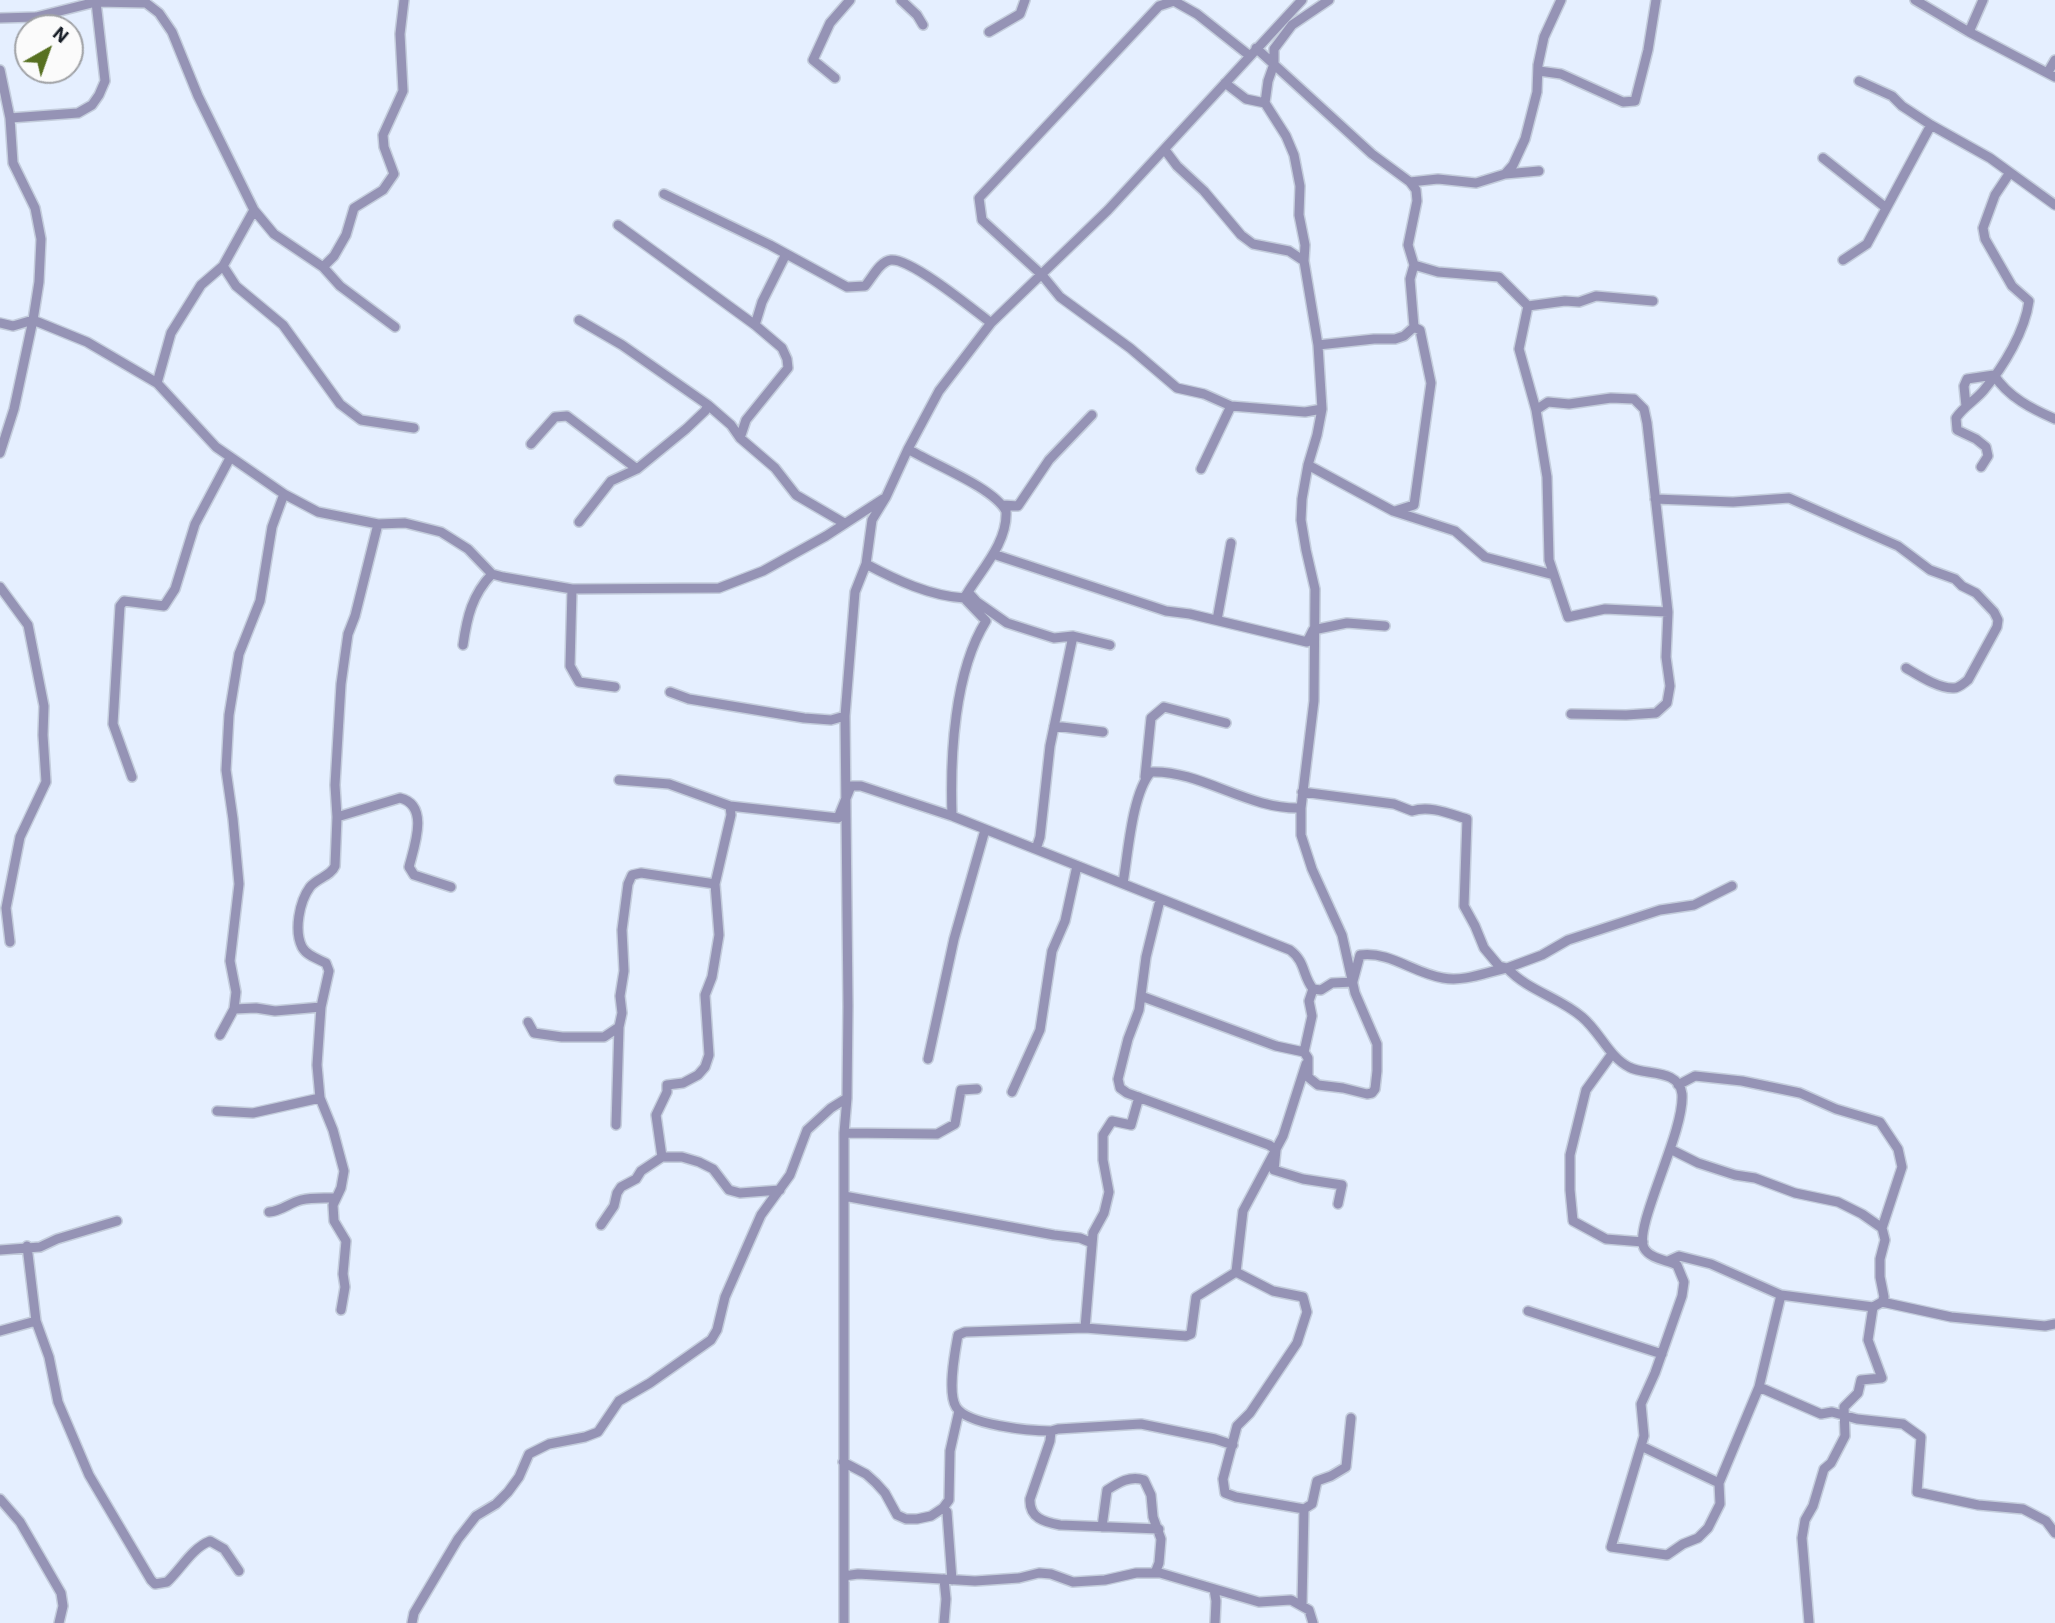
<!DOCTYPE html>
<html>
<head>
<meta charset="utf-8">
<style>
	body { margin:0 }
	#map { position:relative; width:2055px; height:1623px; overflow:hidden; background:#e5efff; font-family:"IBM Plex Sans",sans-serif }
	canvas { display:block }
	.north { position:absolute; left:14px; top:14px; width:70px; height:70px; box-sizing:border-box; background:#fbfbfb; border:2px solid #a0a2a6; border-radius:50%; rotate:40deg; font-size:19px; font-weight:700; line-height:28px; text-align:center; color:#171d26 }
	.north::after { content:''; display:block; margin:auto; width:24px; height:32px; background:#577021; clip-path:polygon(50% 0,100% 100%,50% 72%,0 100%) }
</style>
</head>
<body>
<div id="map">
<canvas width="2055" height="1623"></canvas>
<div class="north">N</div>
</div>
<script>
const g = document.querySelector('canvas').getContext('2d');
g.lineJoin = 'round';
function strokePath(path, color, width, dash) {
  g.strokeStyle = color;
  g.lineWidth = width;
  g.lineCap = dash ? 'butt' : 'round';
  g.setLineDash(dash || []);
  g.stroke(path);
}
const minor = new Path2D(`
	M901,0L917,15L923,25
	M1915,0L1969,32L2055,77
	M0,18L36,17L96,2L146,3L159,13L172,32L198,96L254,210L274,234L323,267L340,286L395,327
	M989,32L1020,14L1025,0
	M1969,32L1983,0
	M1256,48L1372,154L1410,182L1416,190L1417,201L1408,245L1414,265L1410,279L1414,327L1404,336L1395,339H1374L1318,345
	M1250,56L1197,14L1174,1L1159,6L979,198L982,220L1042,275L1060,297L1130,348L1177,388L1204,394L1231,406L1305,412L1322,409
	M0,70L10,118L13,163L35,208L41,239L39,282L33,320L87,342L157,383L216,447L284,494L318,512L378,524L405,523L441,532L468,549L492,574L503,577L572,589L719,588L763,571L826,536L883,499
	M1539,71L1561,74L1623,102L1635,101L1648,50L1656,0
	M2048,72L2055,60
	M835,78L813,60L830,23L850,0
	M1859,81L1892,96L1902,106L1931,125L1990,158L2055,205
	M1225,83L1246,99L1265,103
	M10,118L78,113L92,105L99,95L105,81L96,2
	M1165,150L1177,166L1204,191L1241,235L1253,244L1289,251L1304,261
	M1823,158L1885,207
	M1505,174L1539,171
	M1410,182L1438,179L1476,183L1505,174L1513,165L1525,139L1537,92L1538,65L1544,37L1561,0
	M664,194L770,245L847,287L865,286C872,278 880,261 891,260C911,258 974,310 991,323
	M618,225L755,325L782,348L787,359L788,368L746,420L740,438
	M1843,260L1867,244L1931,125
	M1414,265L1438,272L1499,277L1528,306
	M223,266L236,286L283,325L340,404L361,420L414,428
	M323,267L334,256L346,235L354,208L383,190L394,174L384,147L383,135L403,91L400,34L404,0
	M1528,306L1519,349L1536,410L1547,477L1549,560L1568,617L1605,609L1668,612
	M1528,306L1565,301L1579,302L1596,296L1653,301
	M579,320L622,345L708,405L731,425L740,438L775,468L796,495L844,523
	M0,323L13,326L33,320L14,409L0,453
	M755,325L762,302L786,254
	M1994,375C2008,397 2032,409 2055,419
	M157,383L171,333L201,285L223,266L254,210
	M1966,406L1964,386L1967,379L1994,375
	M1536,410L1548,402L1569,404L1611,398L1634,399L1644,409L1647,423L1668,612L1666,657L1670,686L1667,703L1656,713L1626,715L1571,714
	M531,444L555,417L567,416L637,469
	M908,449C932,464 993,487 1006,511C1008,541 983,568 968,592
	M1308,465L1393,511L1455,531L1485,557L1554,575
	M1981,467L1988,456L1986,447L1976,439L1957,430L1956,418C1964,406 1976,400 1984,390C2004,366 2025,331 2029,301L2012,286L1985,239L1983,228L1995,195L2009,174
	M1201,469L1231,406
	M1655,499L1733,502L1789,498L1898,546L1930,570L1955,579L1962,586L1976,593L1994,612L1998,620L1997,627L1968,680C1964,683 1959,688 1954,688C1939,689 1918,675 1906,668
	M1003,505L1018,506L1049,460L1092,415
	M1395,511L1414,505L1431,383L1420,330L1414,327
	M579,522L611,481L637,469L686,429L705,411L708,405
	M993,554L1166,611L1190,614L1307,642L1313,630L1347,623L1385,626
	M866,564C896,580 930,596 964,598L968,592L977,602L1007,623L1054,638L1073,636L1110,645
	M0,587L28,625L44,706L43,735L46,782L20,837L6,908L10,942
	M572,589L570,666L579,682L615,687
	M1217,620L1231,543
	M463,645C467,617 472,595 492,574
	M670,692L689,699L804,718L831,720L845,716
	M1054,726L1103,732
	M132,777L113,724L120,606L124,601L164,606L175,589L195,524L230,458
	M1145,777L1151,718L1164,707L1226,723
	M619,780L669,784L730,806L838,818L851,786H861L952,816L1290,950C1306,962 1302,975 1313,989
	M1302,792L1394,804L1412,811C1430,805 1450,814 1467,819L1464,906L1475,926L1484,948L1499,966L1507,968L1542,955L1568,940L1660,910L1694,905L1732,886
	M952,816C950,757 954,672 986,621L964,598
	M337,817L400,798C430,805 414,847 409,867L414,875L451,887
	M1036,849L1040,837L1050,746L1073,636
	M1123,883C1128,854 1132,793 1151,772C1201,770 1248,810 1301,808
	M1160,900L1146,957L1139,1010L1128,1039L1118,1079L1120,1088L1127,1093L1269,1145L1276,1150L1274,1170L1303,1179L1342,1185L1338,1204
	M1353,981L1360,955C1390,951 1413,973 1443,978C1465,982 1486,972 1507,968C1528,991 1559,997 1582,1017C1600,1032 1609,1057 1629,1067C1645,1076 1679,1068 1682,1094C1685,1132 1633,1227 1644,1248C1650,1259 1667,1260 1677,1265L1684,1282L1682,1296L1655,1373L1641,1404L1644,1436L1611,1547L1667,1555L1683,1544L1698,1538L1708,1528L1720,1504L1719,1483L1759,1387
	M1313,989L1309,1001L1312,1016L1304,1052L1308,1058V1077L1318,1085L1343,1088L1367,1094L1372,1093L1375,1089L1377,1071V1044L1355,993L1342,935L1312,869L1301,835V808L1314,701L1315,589L1306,550L1301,520L1302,499L1308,465L1317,435L1322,409L1318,345L1304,261L1305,245L1299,215L1300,186L1294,155L1286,136L1265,103L1268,81L1274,64V49L1292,25L1329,0
	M1313,989L1321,990L1332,983L1353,982
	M1141,996L1276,1046L1304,1052
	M234,1009L256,1008L275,1011L321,1007
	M528,1022L534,1033L562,1037H604L619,1027L622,1013L620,996L624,971L622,930L628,884L632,875L641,873L715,884
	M220,1035L234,1009L236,992L230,961L239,884L233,819L226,770L229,715L239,654L260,601L272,527L284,494
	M1612,1054L1586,1090L1570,1155V1190L1573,1221L1606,1239L1643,1242
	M928,1059L954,939L985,830
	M1678,1085L1695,1076L1742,1081L1800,1093L1836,1109L1880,1122L1898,1149L1902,1167L1882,1228
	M1012,1092L1040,1030L1052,951L1065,921L1077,866
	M217,1111L253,1113L320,1098
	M616,1125L619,1027
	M844,1133L937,1134L955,1124L961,1090L977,1089
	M1672,1150L1698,1163L1735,1175L1755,1178L1795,1193L1838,1202L1862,1214L1882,1228L1885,1240L1880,1259V1277L1884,1297L1882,1302L1951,1317L2045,1326L2055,1324
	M662,1157L656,1115L667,1092V1085L683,1083L698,1075L705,1067L709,1055L705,995L712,977L719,935L715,884L731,815L730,806
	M844,1196L1054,1235L1080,1238L1092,1243
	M269,1212C282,1211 289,1203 301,1200C312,1197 324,1198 336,1198
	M601,1225L614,1206L617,1193L621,1187L636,1179L641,1171L662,1157H682L699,1162L713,1169L729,1190L740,1193L780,1190
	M27,1246L36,1321L49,1357L58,1402L89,1475L151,1580L155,1584L167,1582C181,1569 192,1548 210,1541L224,1549L239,1571
	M0,1250L40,1247L57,1239L117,1221
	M1668,1261L1679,1256L1711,1264L1781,1295L1873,1307
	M1236,1272L1273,1291L1303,1297L1307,1312L1297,1343L1250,1413L1237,1426L1223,1479L1225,1493L1236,1497L1304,1509L1302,1605
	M1236,1272L1243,1211L1283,1136L1306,1064
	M1781,1295L1759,1387L1821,1414L1832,1412L1857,1419L1903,1424L1921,1437L1917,1492L1978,1505L2023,1509L2046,1521L2055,1533
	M341,1310L345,1287L343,1274L346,1241L334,1221L333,1205L341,1188L344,1171L333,1130L320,1098L317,1065L321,1007L329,971L326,963C318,959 307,956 302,947C294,931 299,902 310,887C317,878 331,876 335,866L337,817L335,785L341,684L348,634L355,616L378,524
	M1528,1311L1662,1354
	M1085,1328L1093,1233L1104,1213L1109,1192L1103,1160V1135L1112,1121L1131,1125L1139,1097
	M0,1331L36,1321
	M1051,1431L1050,1441L1030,1499C1029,1518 1044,1522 1060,1525L1159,1529
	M1233,1445L1215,1439L1141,1424L1058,1429L1051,1431C1030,1431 967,1425 956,1407C947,1392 955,1352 958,1335L965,1332L1085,1328L1186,1336L1191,1334L1196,1297L1236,1272
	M1641,1446L1719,1483
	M843,1462L866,1474L876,1483L885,1493L897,1515L906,1519H917L931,1516L943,1508L949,1500L950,1451L959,1411
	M0,1499L20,1522L61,1593L63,1606L59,1623
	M943,1508L947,1512L952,1580
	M1304,1509L1312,1504L1317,1481L1331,1476L1346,1467L1351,1418
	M1102,1527L1107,1490C1118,1483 1130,1475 1144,1480L1151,1495L1153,1517L1161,1539L1159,1563L1155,1573
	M844,1576L858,1574L975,1581L1019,1578L1039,1573L1051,1574L1073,1582L1105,1580L1136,1573H1160L1259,1602L1291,1600L1309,1610L1313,1623
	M944,1579L946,1599L944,1623
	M1214,1589L1216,1601L1215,1623
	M412,1623L414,1613L458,1539L476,1516L496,1504L508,1492L519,1477L529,1454L549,1444L585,1437L598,1432L619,1401L650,1383L711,1340L717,1330L725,1297L761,1215L790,1175L807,1130L831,1108L847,1098
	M844,1623V1133L847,1098L848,1006L845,716L855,592L866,564L872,520L886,497L908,449L939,391L991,323L1108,210L1302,0
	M1809,1623L1802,1538L1805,1520L1813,1506L1824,1469L1831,1463L1845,1436L1844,1407L1858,1393L1861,1380L1882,1378L1868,1340L1873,1307L1882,1302`);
strokePath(minor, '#c4cddc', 12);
strokePath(minor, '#9593b5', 9);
</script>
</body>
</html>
